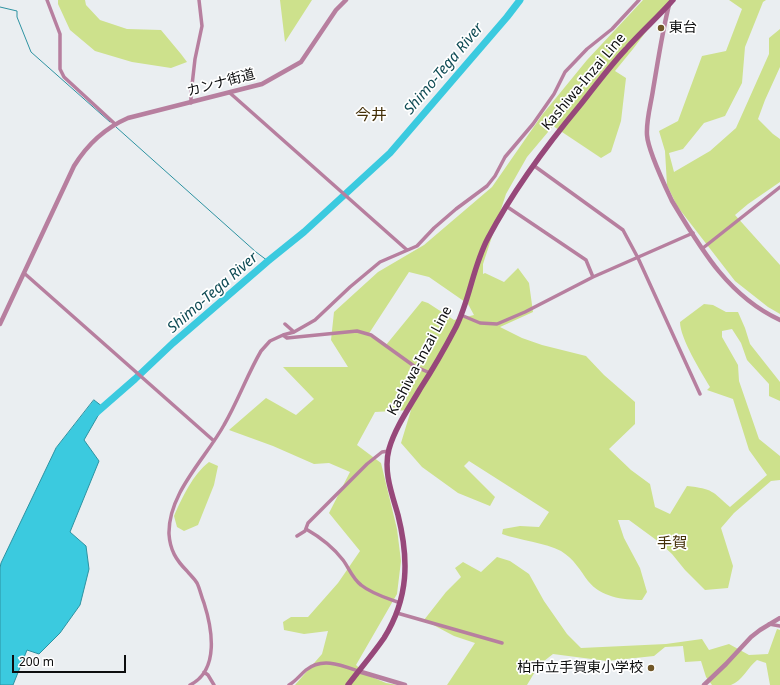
<!DOCTYPE html>
<html>
<head>
<meta charset="utf-8">
<style>
	body { margin:0 }
	#map { position:relative; width:780px; height:685px; overflow:hidden; background:#eaeef1; font-family:"Noto Sans",sans-serif }
	canvas { display:block }
	.scale { position:absolute; left:12px; top:655px; width:114px; height:18px; box-sizing:border-box; border:2px solid #0d0e0f; border-top:0; padding-left:5px; font-size:12px; line-height:14px; white-space:nowrap; color:#0d0e0f; -webkit-text-stroke:3px #fff; paint-order:stroke }
</style>
</head>
<body>
<div id="map">
<canvas width="780" height="685"></canvas>
<div class="scale">200 m</div>
</div>
<script>
const g = document.querySelector('canvas').getContext('2d');
g.lineJoin = 'round';
function paint(path, color) {
  g.fillStyle = color;
  g.fill(path, 'evenodd');
}
function strokePath(path, color, width, dash) {
  g.strokeStyle = color;
  g.lineWidth = width;
  g.lineCap = dash ? 'butt' : 'round';
  g.setLineDash(dash || []);
  g.stroke(path);
}
function write(font, color, halo, rows, align = 'center') {
  g.font = font + ' "Noto Sans","Noto Sans JP",sans-serif';
  g.lineWidth = 3.5;
  g.setLineDash([]);
  g.textBaseline = 'middle';
  g.strokeStyle = halo;
  g.fillStyle = color;
  for (const [text, x, y, turn = 0] of rows) {
    g.save();
    g.translate(x, y);
    g.rotate((+turn || 0) * Math.PI / 180);
    g.textAlign = isNaN(turn) ? turn : align;
    if (halo) g.strokeText(text, 0, 0);
    g.fillText(text, 0, 0);
    g.restore();
  }
}
const green = new Path2D(`
	M58,0H85L86,5L100,20L127,29L161,30L181,54L187,62L171,68L132,62L95,51L70,30L58,4Z
	M280,0H312L285,42Z
	M643,0H670L633,49L615,71L626,78L621,121L611,152L601,158L553,126L527,157L506,194L483,264V274L485,273L504,282L518,268L529,283L533,312L500,327L522,338L542,345L586,356L604,375L635,402V424L609,449L631,470L650,484L655,507L670,514L687,486C713,489 712,491 730,507L767,475L749,450L733,399L707,390L710,387C701,372 680,338 680,322L704,304L713,305L726,312H738L745,328L750,344L780,382V401L769,396V384L747,360L741,343L732,329L722,331V337L738,365L739,381L759,439L780,456V480L771,481L734,513L721,528L733,566L728,588L705,590L685,570L672,554L659,542L629,520H618L624,538L640,568L647,592L642,600C622,600 601,597 588,581C580,570 574,559 561,551C546,543 519,540 502,534L503,529L520,526L539,527L549,512L469,461L464,466L495,497L490,506L458,493L422,467L401,443L411,410L375,412L357,445L381,463L397,529L401,561L397,594L356,665L367,675L386,683L398,685H295L322,654L328,631L304,634L284,630L283,622L291,617H308L338,583L360,551L329,513L350,472L329,463L314,464L273,446L229,430L266,398L296,415L314,399L283,367H348L331,340L334,312L378,272L424,245L492,187L542,115L587,60ZM409,272L429,277L468,304L474,315L454,320L428,303L422,301L386,345L368,335Z
	M729,0H766L763,2L745,47L742,83L725,116L704,123L683,149L669,153L674,172L710,151L736,128L769,54V38L780,29V67L765,100L758,119L773,134L780,139V182L748,204L735,215L780,265V314L768,307L735,281L677,206L667,185L665,151L659,131L678,121L702,56L726,51L742,9Z
	M209,462L218,466L214,485L198,525L184,531L177,527L174,516C182,498 193,474 209,462Z
	M497,557L510,561L529,574L544,601L567,634L581,648L666,644L702,639L709,650L729,644L749,655L768,654L777,629L780,630V685H770L766,663L757,660C748,667 742,681 731,685C726,685 718,685 712,685L706,677L701,661L685,662L683,646L665,647L654,656L607,661L553,654L539,665L527,685H447L475,643L454,636L424,620L446,592L461,577L455,568L463,562L481,572Z`);
const water = new Path2D(`
	M94,400L103,407L84,440L99,461L70,532L86,546L89,569L80,605L60,633L39,654L27,650L13,685H0V568L1,563L56,448Z`);
const stream = new Path2D(`
	M0,7L17,11V17L31,52L110,122
	M116,127L256,252L268,261`);
const river = new Path2D(`
	M96,413L135,379L173,343L268,261L304,232L390,153L507,17L520,0`);
const minor = new Path2D(`
	M47,0L60,34V69L64,77L115,124
	M230,93L407,250
	M191,103V94L195,59L202,26L199,0
	M533,165L623,230L638,258L700,394
	M506,206L586,260L593,277
	M703,248L780,187
	M24,273L214,441
	M461,315L480,323L497,324L525,312L593,277L693,233
	M285,324L294,332
	M283,335L287,338L357,331L371,335L414,366L430,373
	M306,529C320,537 333,547 343,560C349,568 352,578 361,585C372,594 387,598 400,603
	M297,536L305,531L308,523L367,464L382,452L389,451
	M397,613L502,643
	M769,624L780,626
	M204,672L208,675L214,685
	M190,685C220,670 212,628 204,603C201,596 200,589 197,583C194,578 190,575 187,571C176,560 170,550 169,534C168,493 206,458 224,425C238,401 247,375 261,351L270,341L283,335L294,332L315,320L350,287L380,262L417,246L434,228L456,209L487,186L495,176L505,157L533,124L554,94L565,72L587,49L612,29L639,0
	M289,685C296,681 300,675 306,670C322,657 341,665 358,671`);
const tertiary = new Path2D(`
	M669,5C662,33 658,61 653,90C651,104 646,120 647,135C648,151 665,186 672,201C701,249 728,296 780,320
	M0,324L74,166C87,145 105,128 128,118L262,84L301,62L336,10L346,0
	M358,671L405,685
	M704,685L726,664L751,637L760,630L780,618`);
const secondary = new Path2D(`
	M348,685C360,669 373,654 384,638C409,598 409,559 398,515C392,494 383,471 389,449C395,428 409,408 420,389C433,369 445,348 456,327C470,299 473,266 488,238C514,189 546,146 581,104C596,85 610,66 626,49C641,32 658,17 673,0`);
const markers = [
	[661,28,4,"#705728"],
	[651,668,4,"#705728"]
];
const poiNames = [
	["東台",669,28],
	["柏市立手賀東小学校",643,668,"right"]
];
const streetNames = [
	["Kashiwa-Inzai Line",584,82,-50],
	["カンナ街道",221,83,-15],
	["Kashiwa-Inzai Line",420,361,-62]
];
const waterNames = [
	["Shimo-Tega River",444,69,-50],
	["Shimo-Tega River",213,293,-41]
];
const neighbourhoodNames = [
	["手賀",672,544]
];
const quarterNames = [
	["今井",371,115]
];
paint(green, '#cde18c');
paint(water, '#3bcadf');
strokePath(water, '#2d92a1', 1);
strokePath(stream, '#2d92a1', 1);
strokePath(river, '#3bcadf', 7);
strokePath(minor, '#b77f9f', 3.5);
strokePath(tertiary, '#b77f9f', 4.5);
strokePath(secondary, '#97487a', 5.5);
for (const [x, y, r, color] of markers) {
  const dot = new Path2D();
  dot.arc(x, y, r, 0, 2 * Math.PI);
  g.fillStyle = color;
  g.fill(dot);
  strokePath(dot, '#fff', 1.5);
}
write('14px', '#0d0e0f', '#fff', poiNames, 'left');
write('14px', '#0d0e0f', '#fff', streetNames);
write('italic 15px', '#104c55', '#fff', waterNames);
write('15px', '#432f07', '#fff', neighbourhoodNames);
write('16px', '#432f07', '#fff', quarterNames);
</script>
</body>
</html>
